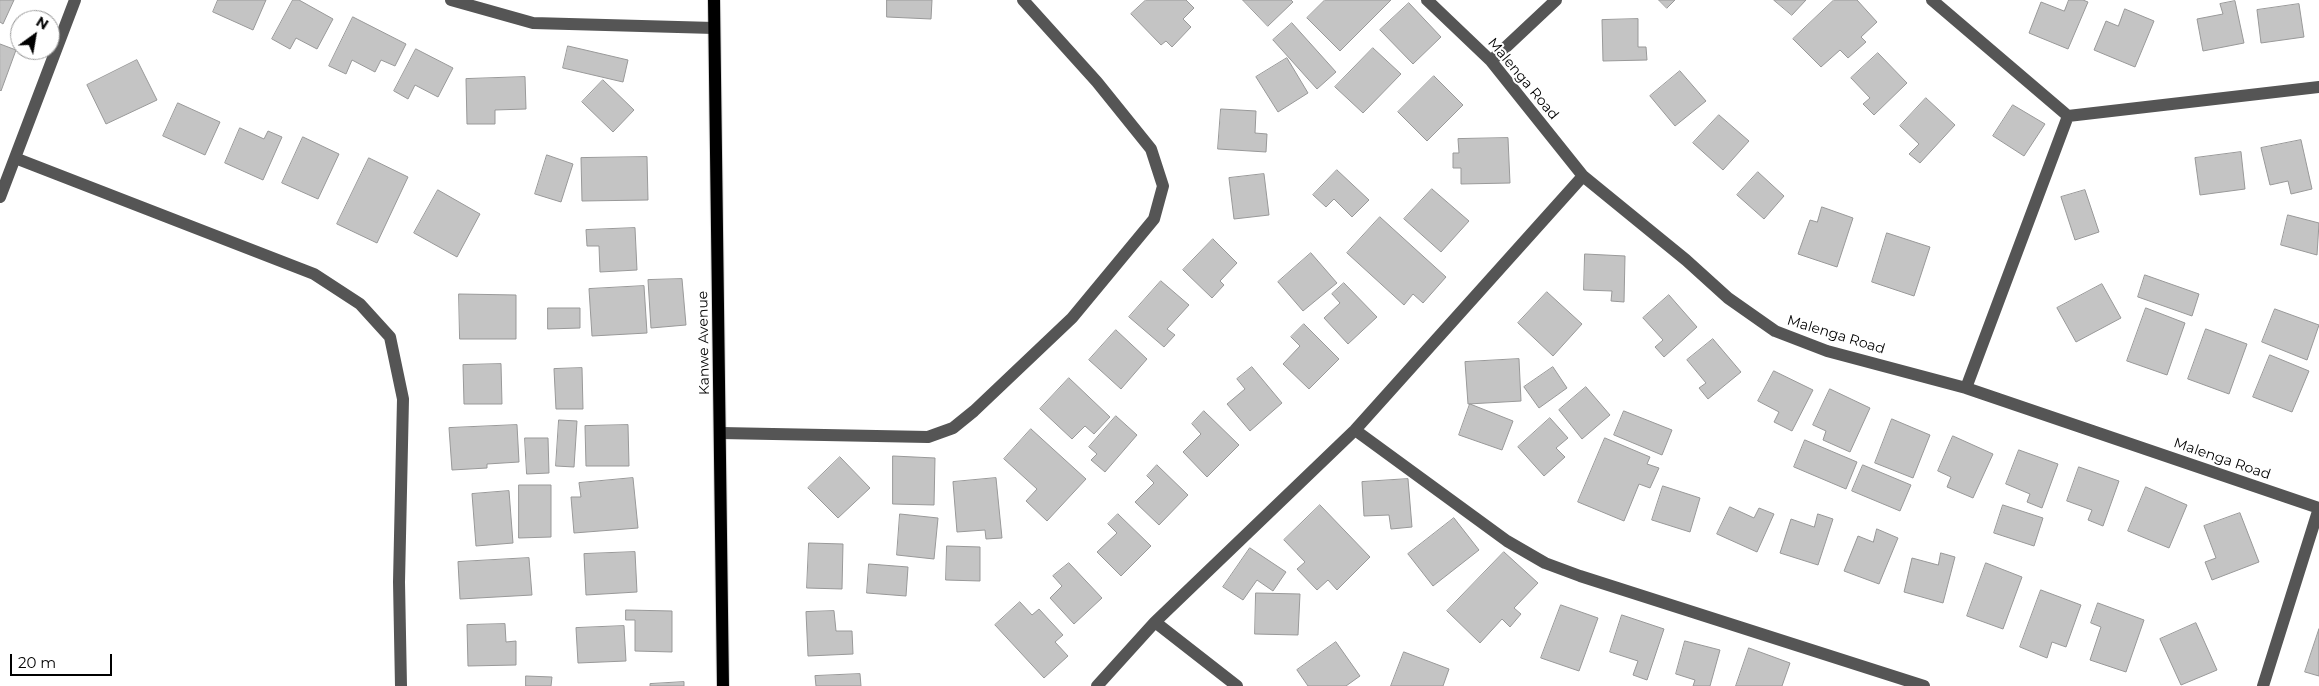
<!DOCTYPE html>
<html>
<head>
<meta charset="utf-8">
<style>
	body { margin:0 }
	#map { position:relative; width:2319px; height:686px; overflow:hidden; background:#fff; font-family:Montserrat,sans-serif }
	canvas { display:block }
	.north { position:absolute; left:10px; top:10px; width:50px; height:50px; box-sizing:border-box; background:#fff; border:1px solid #999; border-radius:50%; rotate:32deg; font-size:14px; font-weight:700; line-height:20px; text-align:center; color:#000 }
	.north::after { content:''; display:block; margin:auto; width:18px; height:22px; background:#000; clip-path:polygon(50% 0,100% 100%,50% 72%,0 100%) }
	.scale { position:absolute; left:10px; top:654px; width:102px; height:22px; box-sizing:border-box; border:2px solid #000; border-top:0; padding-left:6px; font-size:15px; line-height:18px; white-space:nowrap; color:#000; -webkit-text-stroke:4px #fff; paint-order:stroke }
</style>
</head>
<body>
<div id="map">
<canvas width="2319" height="686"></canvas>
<div class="north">N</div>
<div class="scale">20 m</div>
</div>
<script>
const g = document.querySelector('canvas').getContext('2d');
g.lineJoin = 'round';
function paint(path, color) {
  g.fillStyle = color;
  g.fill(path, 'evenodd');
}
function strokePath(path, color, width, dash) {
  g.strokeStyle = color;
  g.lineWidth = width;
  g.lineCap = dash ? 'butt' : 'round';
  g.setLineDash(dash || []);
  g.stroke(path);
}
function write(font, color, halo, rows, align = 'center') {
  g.font = font + ' Montserrat,sans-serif';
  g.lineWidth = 4;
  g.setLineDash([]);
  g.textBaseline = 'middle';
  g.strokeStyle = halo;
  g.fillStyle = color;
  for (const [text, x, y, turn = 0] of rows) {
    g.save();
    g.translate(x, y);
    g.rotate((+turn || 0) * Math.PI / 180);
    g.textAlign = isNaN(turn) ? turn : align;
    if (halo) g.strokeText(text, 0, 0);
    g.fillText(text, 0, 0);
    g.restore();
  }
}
const building = new Path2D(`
	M0,0H14L3,24L0,22Z
	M218,0H266L253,30L213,12Z
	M293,0H299L333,19L317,49L296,38L290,49L272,39Z
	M887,0H932L931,19L887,17Z
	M1146,0H1186L1194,8L1183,19L1191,27L1172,47L1166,41L1161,45L1131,14Z
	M1243,0H1291L1293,2L1268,26Z
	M1325,0H1391L1340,51L1307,18Z
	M1659,0H1675L1667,8Z
	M1774,0H1806L1792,15Z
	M1834,0H1857L1877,22L1861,37L1866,42L1848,58L1840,50L1821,67L1793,39Z
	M2069,0H2083L2088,2L2068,49L2029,33L2041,2L2064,11Z
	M2235,1L2244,43L2203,51L2197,19L2223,14L2220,4Z
	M1409,3L1441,37L1413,64L1380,30Z
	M2299,4L2304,37L2261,43L2257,10Z
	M2125,9L2154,21L2135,67L2094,50L2106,21L2118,26Z
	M353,17L406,44L395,66L381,60L375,72L352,60L346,74L329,66Z
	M1638,19V47H1646L1647,60L1603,61L1602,20Z
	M1292,23L1336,72L1317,89L1273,40Z
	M0,44L16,50L1,91L0,90Z
	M568,46L628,60L623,82L563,68Z
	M1373,48L1401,74L1363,113L1335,87Z
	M416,49L453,68L438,97L415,85L408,99L394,91Z
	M1878,53L1907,83L1874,115L1863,104L1870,98L1851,78Z
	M1287,58L1308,93L1278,112L1256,77Z
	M137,60L157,100L106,124L87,85Z
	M1680,71L1706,101L1675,126L1650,96Z
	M1434,76L1463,105L1427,141L1398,112Z
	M525,77L526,109L495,110V124H467L466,79Z
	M603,80L634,110L613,132L582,102Z
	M1926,98L1955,125L1920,163L1909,154L1919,144L1900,126Z
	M178,103L220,122L205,155L163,136Z
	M2013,105L2045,124L2024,156L1993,136Z
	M1221,109L1256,111L1255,133L1267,134L1266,152L1218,149Z
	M1719,115L1749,141L1723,170L1693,143Z
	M240,128L264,139L268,131L282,137L263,180L225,163Z
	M303,137L339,154L318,199L282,183Z
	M1508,138L1510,183L1461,184V168H1453V153H1459L1458,139Z
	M2301,140L2312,189L2291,194L2288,181L2270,185L2261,148Z
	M2241,152L2245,189L2200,195L2195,158Z
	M547,155L573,164L561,202L535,194Z
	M647,157L648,200L582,201L581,158Z
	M369,158L408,177L377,243L337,224Z
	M1337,170L1369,200L1352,217L1334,199L1326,207L1313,195Z
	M1758,172L1784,196L1764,219L1737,195Z
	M1264,174L1269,215L1234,219L1229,178Z
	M1432,189L1469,221L1441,252L1404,219Z
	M438,190L480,214L457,257L414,233Z
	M2085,190L2099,232L2075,240L2061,197Z
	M1822,207L1853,218L1837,267L1798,254L1810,220L1817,222Z
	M2288,215L2319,223L2317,255L2281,245Z
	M1380,217L1446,277L1423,303L1413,294L1404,305L1347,253Z
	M635,228L637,270L600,272L599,246H587L586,230Z
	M1887,233L1930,247L1914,296L1872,282Z
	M1213,239L1237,263L1220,281L1224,285L1212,298L1183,270Z
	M1311,253L1337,283L1303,311L1278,282Z
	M1585,254L1625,256L1624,302L1611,301L1612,291L1584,290Z
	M2145,275L2199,294L2192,316L2138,297Z
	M682,279L686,325L651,328L648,280Z
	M1161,281L1189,305L1167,329L1175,335L1164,347L1129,317Z
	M1344,283L1377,317L1348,344L1324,318L1340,303L1332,294Z
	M2102,284L2121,318L2076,342L2057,308Z
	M644,286L647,333L592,336L589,289Z
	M1547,292L1582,324L1553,356L1518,323Z
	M459,294L516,295V339H460Z
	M1669,295L1697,327L1664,357L1655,347L1663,340L1643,318Z
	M548,308H580V328L548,329Z
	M2146,308L2185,323L2167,375L2127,361Z
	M2275,309L2319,325L2307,360L2262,342Z
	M1304,324L1339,359L1309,389L1283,364L1300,346L1291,337Z
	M2206,329L2247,344L2229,394L2188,379Z
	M1116,330L1147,359L1121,389L1089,360Z
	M1713,339L1741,372L1708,399L1699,388L1706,383L1687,360Z
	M2270,355L2309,371L2292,412L2253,397Z
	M1519,359L1521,401L1468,404L1465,362Z
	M501,364L502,404H464L463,365Z
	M1252,367L1282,403L1250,431L1227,404L1245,389L1237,379Z
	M1553,367L1567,388L1539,408L1524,387Z
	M582,368L583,409H556L554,369Z
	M1774,371L1813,390L1792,431L1774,422L1779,412L1758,401Z
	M1069,378L1110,417L1094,434L1085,426L1072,439L1040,409Z
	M1586,387L1610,415L1582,439L1559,410Z
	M1830,389L1870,408L1850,452L1823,440L1826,431L1813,425Z
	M1470,404L1513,421L1502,450L1459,435Z
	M1204,411L1239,445L1207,477L1183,452L1201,434L1192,424Z
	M1624,411L1672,430L1662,455L1614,435Z
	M1116,416L1137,435L1105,472L1091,460L1097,454L1089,447Z
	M1550,418L1568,438L1556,448L1565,457L1544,476L1518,447Z
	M1892,419L1930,435L1913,478L1875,463Z
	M559,420L577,421L574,467L556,466Z
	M517,425L519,462L487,464V468L452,470L449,428Z
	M628,425L629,466H586L585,426Z
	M1031,429L1086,479L1047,521L1026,501L1037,489L1004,459Z
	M1953,436L1993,454L1973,498L1947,487L1951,477L1938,471Z
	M525,438H548L549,473L527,474Z
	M1605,438L1650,457L1647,464L1659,468L1650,488L1639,484L1624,521L1578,502Z
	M1805,440L1857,462L1846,489L1794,467Z
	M2019,450L2058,464L2042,508L2027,502L2030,494L2006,484Z
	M893,456L935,458L934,505L893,504Z
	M840,457L870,488L838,518L808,488Z
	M1157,465L1188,495L1159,525L1135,502L1154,483L1147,476Z
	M1863,465L1911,485L1900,511L1852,491Z
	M2079,467L2119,481L2103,526L2088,520L2092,510L2067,501Z
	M633,478L638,528L574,533L571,497H581L579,483Z
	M996,478L1002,538L986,539L985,530L957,532L953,482Z
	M1408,479L1412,527L1391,529L1389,515L1364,516L1362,482Z
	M519,485H551V537L519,538Z
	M1663,486L1700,498L1690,532L1652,520Z
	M2146,487L2187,505L2169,548L2128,531Z
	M509,491L513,543L476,546L472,494Z
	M1320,505L1370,557L1337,590L1328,580L1317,590L1297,569L1305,562L1284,540Z
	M2003,505L2043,518L2034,546L1994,533Z
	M1730,507L1754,518L1759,508L1774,514L1757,552L1717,534Z
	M2240,513L2259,562L2212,580L2205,562L2216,558L2204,526Z
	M900,514L938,518L934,559L897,555Z
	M1118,514L1151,546L1121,576L1097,552L1117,533L1108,524Z
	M1818,514L1833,519L1818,565L1780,553L1791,519L1814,527Z
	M1454,518L1479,550L1433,586L1408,554Z
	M1877,529L1898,538L1879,584L1844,571L1858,536L1873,542Z
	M809,543L843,544L842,589L807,588Z
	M947,546L980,547V581L946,580Z
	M1250,548L1286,572L1273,591L1257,580L1243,600L1223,587Z
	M635,552L637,592L586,595L584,554Z
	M1504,552L1538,583L1514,608L1521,614L1510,627L1502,619L1480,643L1447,611Z
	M1941,553L1955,557L1943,603L1904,592L1912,558L1938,565Z
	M529,558L532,595L460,599L458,562Z
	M1069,563L1102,598L1074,624L1050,598L1062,586L1053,576Z
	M1986,563L2022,577L2003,629L1967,616Z
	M869,564L908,567L906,596L867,593Z
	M2041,590L2081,605L2066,647L2052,642L2047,658L2020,647Z
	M1256,593L1300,594L1298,635L1255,634Z
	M1020,602L1032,615L1039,609L1063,635L1055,642L1068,656L1044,678L995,625Z
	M2098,603L2144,620L2126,672L2090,660L2101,627L2091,623Z
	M1561,605L1598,618L1579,671L1541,658Z
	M626,610L672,611V652L635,651V620H626Z
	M834,611L836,631H852L853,654L808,656L806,612Z
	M1622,615L1664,629L1647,680L1633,675L1638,661L1610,652Z
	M2196,623L2217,670L2181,685L2160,639Z
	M505,624L506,642L516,641V665L468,666L467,625Z
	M624,626L626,661L578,663L576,628Z
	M2319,629V676L2305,672Z
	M1685,641L1720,650L1710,686H1693L1695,680L1676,674Z
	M1336,642L1360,676L1346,686H1308L1297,670Z
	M1749,648L1790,663L1782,686H1736Z
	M1404,652L1449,669L1443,686H1391Z
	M860,674L861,686H816L815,676Z
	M526,676L552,677L551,686H526Z
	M684,682V686H650V684Z`);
const minor = new Path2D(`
	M451,0L533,23L714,28
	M1427,0L1491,61L1583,176L1686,260L1728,298L1775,331L1827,351L1966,388L2319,508
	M1932,0L2068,116L2319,87
	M1491,61L1556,0
	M15,158L314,274L360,304L390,337L403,399L399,582L401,686
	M0,197L75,0
	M1966,388L2068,116
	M1355,430L1507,541L1545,563L1580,576L1924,686
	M721,433L928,437L953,428L974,411L1072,318L1154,219L1163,186L1151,149L1097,82L1023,0
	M1155,622L1237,686
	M1097,686L1155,622L1355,430L1583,176
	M2263,686L2319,508`);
const major = new Path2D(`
	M714,0L723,686`);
const streetNames = [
	["Malenga Road",1523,79,50],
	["Malenga Road",1836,335,17],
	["Kanwe Avenue",704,343,-91],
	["Malenga Road",2222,459,19]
];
paint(building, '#c4c4c4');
strokePath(building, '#999', 1);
strokePath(major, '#dbdbdb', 14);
strokePath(minor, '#555', 12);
strokePath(major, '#000', 12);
write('14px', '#000', '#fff', streetNames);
</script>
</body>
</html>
